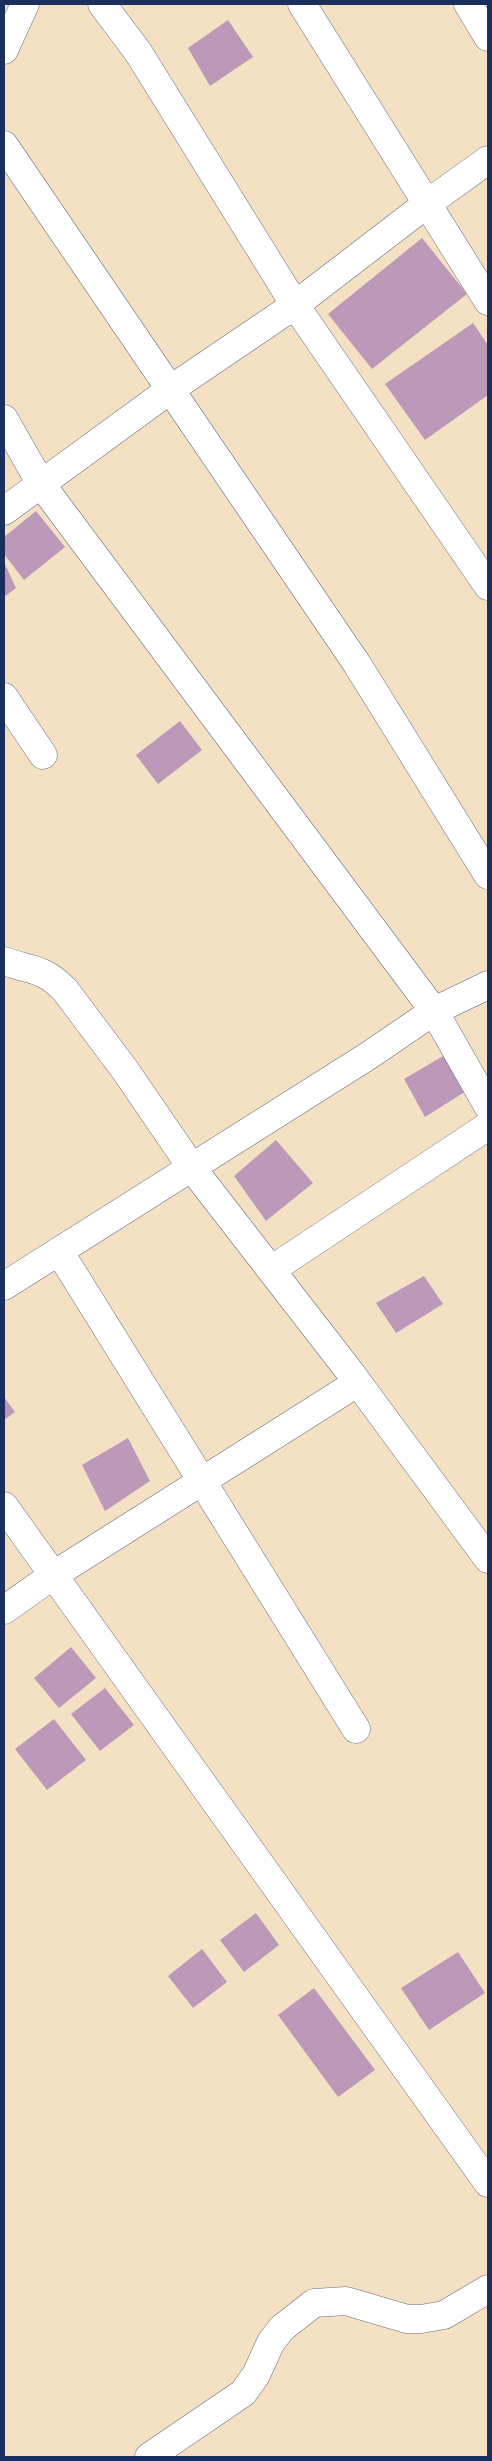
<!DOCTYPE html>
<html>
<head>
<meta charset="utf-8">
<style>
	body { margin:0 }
	#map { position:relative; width:492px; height:2461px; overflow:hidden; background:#f4e1c4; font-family:Mynerve,sans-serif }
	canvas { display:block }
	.frame { position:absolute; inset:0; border:5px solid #1b2f5e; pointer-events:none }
</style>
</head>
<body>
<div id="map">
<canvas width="492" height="2461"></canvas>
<div class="frame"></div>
</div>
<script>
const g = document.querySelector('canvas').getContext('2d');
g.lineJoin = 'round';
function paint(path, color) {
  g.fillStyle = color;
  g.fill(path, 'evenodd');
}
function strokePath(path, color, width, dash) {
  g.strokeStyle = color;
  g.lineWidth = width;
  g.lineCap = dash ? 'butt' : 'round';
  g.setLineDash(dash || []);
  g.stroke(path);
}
const building = new Path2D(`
	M228,20L253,57L210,86L188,48Z
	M422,238L467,294L372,369L328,314Z
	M473,323L488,345V395L425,440L385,384Z
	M36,511L65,547L24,580L4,554V537Z
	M4,562L16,588L4,597Z
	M180,721L202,750L158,784L136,755Z
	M450,1052L471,1088L425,1117L404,1079Z
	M276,1140L313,1183L266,1221L234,1176Z
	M424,1276L443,1304L396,1333L376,1303Z
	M4,1397L15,1412L4,1420Z
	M128,1438L150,1481L105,1511L82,1465Z
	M71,1647L96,1678L59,1708L34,1678Z
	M105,1688L134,1725L100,1751L71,1714Z
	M54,1719L86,1760L47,1790L15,1749Z
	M256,1913L279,1945L244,1972L220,1940Z
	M202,1949L227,1982L193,2008L168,1976Z
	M458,1952L485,1993L429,2030L401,1988Z
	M314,1988L375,2070L338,2097L278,2015Z`);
const minor = new Path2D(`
	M102,4L138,52L295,305L488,586
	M302,4L488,301
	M468,4L488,37
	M4,145L357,664L488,875
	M4,419L41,484L434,1011L488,1106
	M4,511L171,389L295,305L428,203L488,160
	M4,697L43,755
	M4,961C31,971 43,967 65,990L125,1070L192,1168L350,1372L488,1559
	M59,1251L356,1729
	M271,1270L488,1126
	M4,1286L368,1056L434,1011L488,985
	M4,1506L488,2183
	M4,1610L52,1576L357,1383
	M149,2457L243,2393L256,2375L271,2342L282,2328L314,2303L346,2301L407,2319H421L444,2315L488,2289`);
const tertiary = new Path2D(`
	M4,50L25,4`);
paint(building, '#bc99b9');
strokePath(minor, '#676d82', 29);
strokePath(tertiary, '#676d82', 29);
strokePath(minor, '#fff', 28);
strokePath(tertiary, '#fff', 28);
</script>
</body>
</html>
